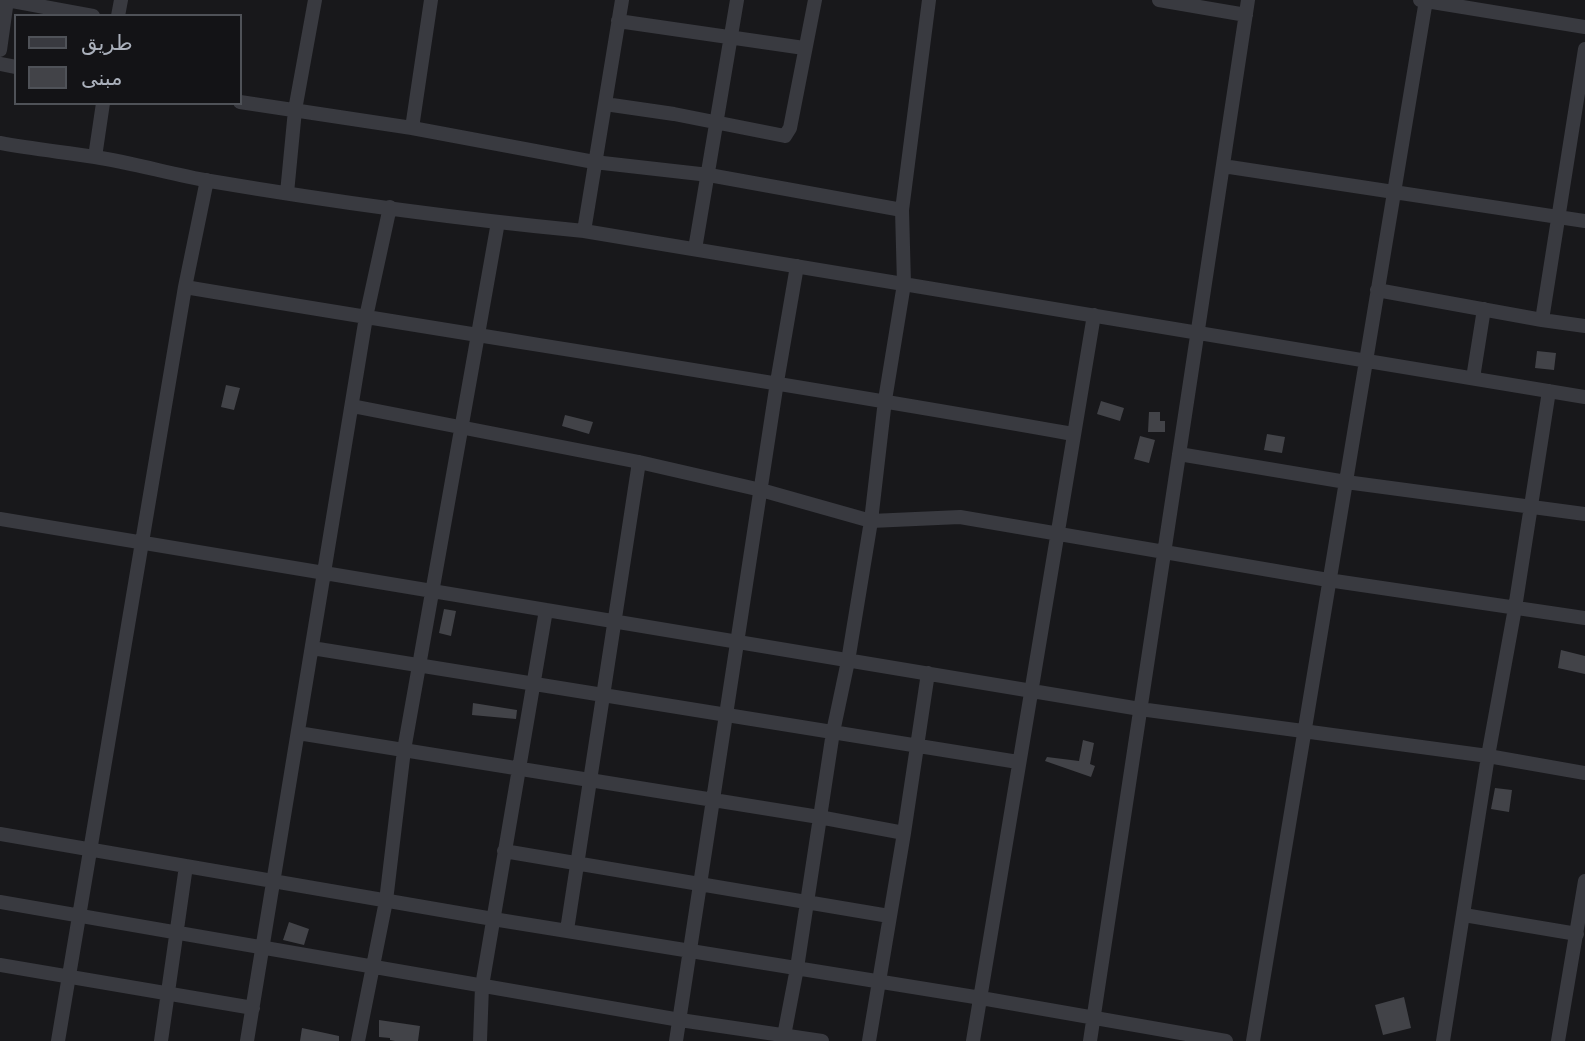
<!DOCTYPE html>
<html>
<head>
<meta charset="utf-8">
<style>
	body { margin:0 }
	#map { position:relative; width:1585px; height:1041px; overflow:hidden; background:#18181b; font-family:"DejaVu Sans","Noto Naskh Arabic",sans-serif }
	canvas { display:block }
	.legend { position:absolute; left:14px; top:14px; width:228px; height:91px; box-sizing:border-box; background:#131316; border:2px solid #4f5258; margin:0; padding:9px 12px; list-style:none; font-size:21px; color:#aab0bb }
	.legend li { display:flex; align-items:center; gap:14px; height:35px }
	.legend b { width:35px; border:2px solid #4f5258 }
</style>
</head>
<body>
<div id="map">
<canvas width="1585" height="1041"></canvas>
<ul class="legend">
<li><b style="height:9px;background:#393a40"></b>طريق</li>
<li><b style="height:19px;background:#424348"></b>مبنى</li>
</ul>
</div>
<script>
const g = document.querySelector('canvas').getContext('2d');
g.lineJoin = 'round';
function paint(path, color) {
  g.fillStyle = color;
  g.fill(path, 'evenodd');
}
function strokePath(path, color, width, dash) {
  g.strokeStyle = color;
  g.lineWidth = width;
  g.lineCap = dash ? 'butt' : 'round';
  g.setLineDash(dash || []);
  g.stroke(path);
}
const building = new Path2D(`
	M1537,351L1556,353L1554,370L1535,368Z
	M226,385L240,388L234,410L221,407Z
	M1101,401L1124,408L1120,421L1097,414Z
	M1149,412H1160V421H1165V432H1148Z
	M565,415L593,422L589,434L562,426Z
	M1267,434L1285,437L1282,453L1264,450Z
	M1140,436L1155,440L1149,463L1134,459Z
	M444,609L456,611L451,636L439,633Z
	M1561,650L1585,656V674L1558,668Z
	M473,703L517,710L516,719L472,715Z
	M1083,740L1094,743L1090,764L1095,766L1091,777L1045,761L1047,757L1079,761Z
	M1495,788L1512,790L1509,812L1491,809Z
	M289,922L309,929L304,945L283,940Z
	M1404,997L1411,1028L1383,1035L1375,1005Z
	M379,1020L420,1026L418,1041H395L390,1040V1038L379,1037Z
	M302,1028L339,1036V1041H300Z`);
const minor = new Path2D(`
	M7,0L93,16
	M1159,0L1246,15
	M1420,0L1585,27
	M118,16L121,0
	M618,21L804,48
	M0,50L7,0
	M0,64L16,67
	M240,102L412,128L594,162L709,175L902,210
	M605,104L674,114L785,136L790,128L815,0
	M412,128L431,0
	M0,143C32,149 63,152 95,157C133,163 171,174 210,181C334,202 459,219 584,231L1585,397
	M95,157L103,103
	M1223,166L1585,221
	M287,193L295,110L315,0
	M584,231L622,0
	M695,249L737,0
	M185,287C481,337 777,381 1073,434
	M1377,290L1542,320L1585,326
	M1542,320L1585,49
	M1473,378L1484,309
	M352,406L639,462L761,490L871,521L960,517L1328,580L1585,618
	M1179,454L1346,482L1585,514
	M0,519L1140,709L1488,756L1585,773
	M312,648L1018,762
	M298,733L819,817L904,833
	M0,834L493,919L981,998L1226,1041
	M504,851L889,916
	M0,902L680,1020L822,1041
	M1464,915L1577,934
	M567,930L639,462
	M0,965L253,1008
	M58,1041L185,287L207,180
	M161,1041L186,866
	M247,1041L366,317L390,207
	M358,1041L386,901L404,750L498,222
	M480,1041L482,986L546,610
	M676,1041L777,382L797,266
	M783,1041L797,968L833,732L848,661L871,521L885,400L904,284L902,210L929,0
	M869,1041L904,833L928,673
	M973,1041L1094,315
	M1090,1041L1248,0
	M1253,1041L1426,0
	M1443,1041L1488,756L1515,608L1549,391
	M1558,1041L1585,881`);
paint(building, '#424348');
strokePath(minor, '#393a40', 14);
</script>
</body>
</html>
